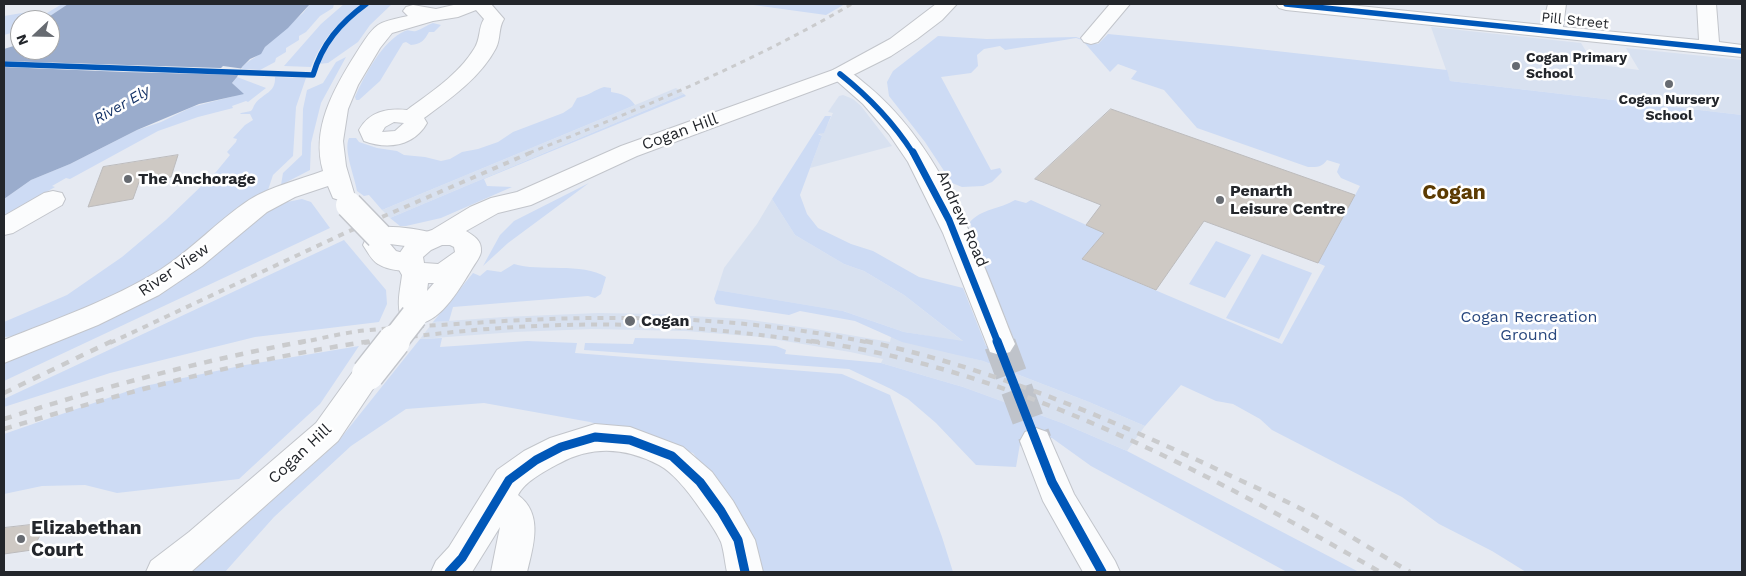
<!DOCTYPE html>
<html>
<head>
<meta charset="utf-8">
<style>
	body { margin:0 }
	#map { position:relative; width:1746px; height:576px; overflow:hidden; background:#e6eaf2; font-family:"Work Sans",sans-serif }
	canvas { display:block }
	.frame { position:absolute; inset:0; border:5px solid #23262b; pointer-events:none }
	.north { position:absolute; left:10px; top:10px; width:50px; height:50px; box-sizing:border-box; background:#fff; border:1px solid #a7a8aa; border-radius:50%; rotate:249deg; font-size:14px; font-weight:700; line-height:20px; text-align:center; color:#23262b }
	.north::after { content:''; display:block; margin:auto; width:18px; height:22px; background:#676b71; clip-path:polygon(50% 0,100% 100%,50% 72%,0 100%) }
</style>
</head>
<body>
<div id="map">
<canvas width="1746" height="576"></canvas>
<div class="frame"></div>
<div class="north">N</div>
</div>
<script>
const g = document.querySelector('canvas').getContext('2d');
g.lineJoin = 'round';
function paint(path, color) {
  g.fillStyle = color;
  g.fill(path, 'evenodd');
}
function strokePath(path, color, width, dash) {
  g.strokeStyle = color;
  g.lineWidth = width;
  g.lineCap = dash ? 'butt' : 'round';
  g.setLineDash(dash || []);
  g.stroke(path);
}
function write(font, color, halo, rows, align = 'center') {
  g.font = font + ' "Work Sans",sans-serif';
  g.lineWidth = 5;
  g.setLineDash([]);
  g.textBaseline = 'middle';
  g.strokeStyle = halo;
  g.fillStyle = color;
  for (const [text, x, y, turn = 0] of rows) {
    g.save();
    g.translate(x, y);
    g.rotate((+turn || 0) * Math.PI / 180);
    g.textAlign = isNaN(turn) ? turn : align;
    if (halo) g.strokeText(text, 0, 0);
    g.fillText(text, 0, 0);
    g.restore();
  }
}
const built = new Path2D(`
	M1431,27L1581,43L1589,56H1582L1585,63L1639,70L1626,48L1742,60V115L1450,81Z
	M676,88L684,94L390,218L382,210Z
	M843,95L853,99L861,106L892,146L810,168L822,136L818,133L824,132L833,113L828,112L839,96Z
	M772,199L795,235L844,264L864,271L904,295L964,342L904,332L843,311L717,290L724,268L757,224Z
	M598,313L657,314L743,319L815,329L890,342L891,337L983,361L1089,402L1145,426L1127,451L1062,423L963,387L881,363L883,359L850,352L761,337L686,331L592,329L515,332L420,339L433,322L504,317Z`);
const green = new Path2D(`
	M62,4H68L44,20H20V33L15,32L4,35V16L28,12L25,14L47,13Z
	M310,4H334L333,8L320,16L306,32L299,36V40L286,48V52L276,58L275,62L260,70L242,69V67C250,59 260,56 265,47L303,13Z
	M344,4H364C337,23 324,36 311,67L284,66L321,24Z
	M369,4H392L370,25L358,42L328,63L319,64C327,36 346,20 369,4Z
	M746,4H845L826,15Z
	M433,23L441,25L434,32H429C424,41 421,44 411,45L406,42L403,43L380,81L359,100H356L355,97C364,76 383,40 405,31C409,29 411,32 416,31C422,29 427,25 433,23Z
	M1108,34L1231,46L1447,70L1450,81L1742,115V572H1526L1492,551L1439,524L1402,497L1272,430L1260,419L1233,404L1216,401L1181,385L1145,426L1089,402L983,361L902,342L855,321L800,311L789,315L716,304L714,299L717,290L843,311L904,332L963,341L904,295L864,271L844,264L795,235L772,199L825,116H831L824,133L818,134L822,136L800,195L807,214L818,228L851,244L873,251L919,277L963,288L986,346L1015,342L1004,314L993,306L972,252L978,248L970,222C981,209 1000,209 1015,200L1026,203L1031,200L1104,233L1082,259L1282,344L1325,266L1318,263L1360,186L1341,178L1337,172L1340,164L1327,160C1322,167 1318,167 1308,167L1197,128L1164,90L1131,79L1137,71L1118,64L1110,72L1082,40L1076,38L1005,50L1000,46L984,49L977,55L978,66L971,73L941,77L991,170L1000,168L1002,172L992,182L983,186L962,187L952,183L925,142L889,96L887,82L893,71L938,36L987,39L1076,37L1098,44Z
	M346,57L321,103L311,143L310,170L281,185L283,173L302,155L303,109L307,90L323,83L336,62Z
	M237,77L266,88L248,102L246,101L232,106L233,108L198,117L158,131L70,179L66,178L52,186L55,187L4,216V199L31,180L70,164L137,130L161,122L192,107L234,96L240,92L239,90L232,83Z
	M275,77L306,78L296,107L293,156L273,175L267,193L169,269L77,313C65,314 58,322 47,326C33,333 19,336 4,337V322L67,295L122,257L166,220L216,172L230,155L227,152L236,142L237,139L233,138L245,125L253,120L250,114H240L241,113L251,111C253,109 253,107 255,104C263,93 276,93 275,77Z
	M604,87L611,88V92C622,94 629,96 635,105L382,210L369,195L364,196L357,191C355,177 343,150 349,138H356L359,142L377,148L397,151L404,155L425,157L441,161L450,159L462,152L478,149L498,142L513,132L563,113L572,107L577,98C588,96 594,90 604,87Z
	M684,94L686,96L484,179L487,186L512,187L441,218L406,226H400L390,218Z
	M589,183L508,243L483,266L500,235L514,221Z
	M302,199L311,202L330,228L4,381V362L108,320L265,212L282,203Z
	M344,240L386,290L387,304L379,322L255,337L110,373L4,407V399Z
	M1216,241L1251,255L1225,298L1189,284Z
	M1262,254L1312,273L1279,339L1226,318Z
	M514,264C539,272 582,262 606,277L601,294L595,298L588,296L453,307L449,321L433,322L473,273L480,276L487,270L501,272Z
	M442,338L440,347L527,341L577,343L575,353L842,374L890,395L942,537L953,572H760L751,532L693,453L590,422L484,403L406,409L351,446L274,517L225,572H192L336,444L420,339Z
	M635,338L685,339L776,346L786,350L785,354L881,363L963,387L1062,423L1127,451L1359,572H1287L1091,466L1052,438L1020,444L1016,467L976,465L936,423L908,399L891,389L849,369L584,350L585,343L633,344Z
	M359,346L320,404L239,479L117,493L85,485L42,486L4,494V434L140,387L245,365Z`);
const water = new Path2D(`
	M68,4H310L288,28L265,47L261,54L250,59L242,67L237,77L232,83L244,94L199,104L137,130L70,164L31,180L4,199V49L20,44V50H50V20H44Z`);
const pier = new Path2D(`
	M4,61L221,68L223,66L245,69L241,75L125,72L4,67Z`);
const building = new Path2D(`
	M1111,109L1355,195L1318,263L1204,221L1156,290L1082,259L1104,233L1086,225L1101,205L1035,179Z
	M178,155L171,177L139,182L133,199L88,207L103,167Z
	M47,523L32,550L4,554V528Z`);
const minorTunnel = new Path2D(`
	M1000,344L1036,441`);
const minor = new Path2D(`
	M458,4H491L504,19C498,28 501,38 496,48C481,77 450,99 424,118L427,123C414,146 388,150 364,141L359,130C369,112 386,108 407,110C430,93 459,74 474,49C481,39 478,28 484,19L476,10L458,17L433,21L392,33L380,48L358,85L348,109L343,141L346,166L354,193L351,198L342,201L333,198L328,186L295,197L267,212L202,266L159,295L98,325L4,363V340C56,319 111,300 160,270C192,250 217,221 249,200C272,186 299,180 323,171C311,129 333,90 355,55C361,46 369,31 378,25C386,20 399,18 408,16L403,11L406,7L413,5L436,9ZM394,122L404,123L395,131L382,132L385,127Z
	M1110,4H1130L1098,42L1091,44L1084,42L1081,38Z
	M1276,4H1340L1543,25L1548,4H1566L1563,27L1699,40L1697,4H1716L1719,42L1742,45V57L1286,10L1279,8Z
	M840,68C851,70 859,79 868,86C945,150 979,254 1015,344L1010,352L1000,355L990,352L943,233L908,162L889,134L863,104L829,74L833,70Z
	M53,191L62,193L65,199L62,205L13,233L4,235V216L44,193Z
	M379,227C398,226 418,229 437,234L441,240L437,246L428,249L390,244L396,251L418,257L422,263L418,269C407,272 389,271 378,264C372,261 367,251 363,245L370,230Z
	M595,424L630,427L683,447L712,472L733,501L755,540L763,572H727C725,563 724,551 721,542C716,531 708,520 701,510C691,495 674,473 659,465C627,448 593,445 560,463C547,470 525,481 518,495C544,514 533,547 527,572H491L500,527L472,572H431L436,561L449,547L497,470L524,451L550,438Z
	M1036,428L1047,432L1074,494L1115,561L1120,572H1083L1043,501L1020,441L1025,432Z`);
const major = new Path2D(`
	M936,4H957L942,20L917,39L891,56L847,78L637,156L531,205L498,213L466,231C474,236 482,240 481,252C480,258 473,266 470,272C456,294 435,332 404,323C395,308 400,292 402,275L398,268L397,257L408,241L417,235L432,230L470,207L491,198L517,192L621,146L833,70L890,39ZM442,245H450L454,247L455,252L438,264L424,263L423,257L431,250ZM428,283H434L427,291Z
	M368,363L379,366L383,374L338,441L191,572H146L151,561L189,532L316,423L357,366Z`);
const railFar2 = new Path2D(`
	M529,153C640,109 749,64 852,4`);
const railFar1 = new Path2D(`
	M110,343L345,233L532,152
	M299,343C323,338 346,332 370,330C409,326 448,325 487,322C617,314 742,316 871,343
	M364,343C461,329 560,321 658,326C713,329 766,335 820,343`);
const rail = new Path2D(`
	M811,341C1012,368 1207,472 1380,572
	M865,341C984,366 1096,413 1206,464C1240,481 1275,495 1309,513C1343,531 1376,552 1410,572
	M4,393L112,341
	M4,419C103,387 204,360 306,341
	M4,429C126,392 247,359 372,341`);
const minorBridge = new Path2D(`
	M349,205L379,236`);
const majorBridgeFar1 = new Path2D(`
	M393,343L414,316`);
const majorBridge = new Path2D(`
	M368,374L394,341`);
const cyclewayFar2 = new Path2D(`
	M1286,4L1742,51
	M4,64L313,75C322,44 340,23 366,4
	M840,74C869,97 893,122 913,153`);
const cyclewayFar1 = new Path2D(`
	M913,152L949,220L998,343`);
const cycleway = new Path2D(`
	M997,341L1052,482L1102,572
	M449,572L462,558L509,480L536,460L561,447L595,437L630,440L672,456L700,482L721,511L738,540L745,572`);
const markers = [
	[1516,66,5,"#676b71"],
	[1669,84,5,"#676b71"],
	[128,179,5,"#676b71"],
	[1220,200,5,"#676b71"],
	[630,321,6,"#676b71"],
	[21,539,5,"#676b71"]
];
const farStreetnames = [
	["Pill Street",1575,21,6]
];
const farPoinames = [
	["Cogan Primary",1526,58],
	["School",1526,74],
	["Cogan Nursery",1669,100,"center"],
	["School",1669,116,"center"]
];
const farWaternames = [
	["River Ely",122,105,-30]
];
const streetNames = [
	["Cogan Hill",680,132,-20],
	["Andrew Road",962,219,66],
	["River View",174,270,-34],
	["Cogan Hill",300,454,-43]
];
const poiNames = [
	["The Anchorage",138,179],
	["Penarth",1230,191],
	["Leisure Centre",1230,209],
	["Cogan",641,321]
];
const parkNames = [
	["Cogan Recreation",1529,317],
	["Ground",1529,335]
];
const nearPoinames = [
	["Elizabethan",31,528],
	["Court",31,550]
];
const districtNames = [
	["Cogan",1454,193]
];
paint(built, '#d8e1f0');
paint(green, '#cddbf4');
paint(water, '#9aaccc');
paint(pier, '#e6eaf2');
paint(building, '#cec9c4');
strokePath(building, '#bcbbbc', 1);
strokePath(minorTunnel, '#bfc3ca', 32, [32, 16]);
strokePath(minor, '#c2c5cb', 2);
strokePath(major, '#c2c5cb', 2);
paint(minor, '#fbfcfd');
paint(major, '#fbfcfd');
strokePath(railFar2, '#cacbcd', 3, [5, 5]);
strokePath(railFar1, '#cacbcd', 4, [6, 6]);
strokePath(rail, '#cacbcd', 4.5, [8, 8]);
strokePath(minorBridge, '#c2c5cb', 29, []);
strokePath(majorBridgeFar1, '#c2c5cb', 29, []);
strokePath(majorBridge, '#c2c5cb', 35, []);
strokePath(minorBridge, '#fbfcfd', 26);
strokePath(majorBridgeFar1, '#fbfcfd', 26);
strokePath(majorBridge, '#fbfcfd', 32);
strokePath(cyclewayFar2, '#0057b8', 5.5);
strokePath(cyclewayFar1, '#0057b8', 7);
strokePath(cycleway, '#0057b8', 9);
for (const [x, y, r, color] of markers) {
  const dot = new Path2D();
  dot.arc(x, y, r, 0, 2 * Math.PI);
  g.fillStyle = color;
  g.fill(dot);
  strokePath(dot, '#fff', 2);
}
write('14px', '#23262b', '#fff', farStreetnames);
write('bold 14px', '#23262b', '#fff', farPoinames, 'left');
write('italic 15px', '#163468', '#fff', farWaternames);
write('16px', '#23262b', '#fff', streetNames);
write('bold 16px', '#23262b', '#fff', poiNames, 'left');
write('16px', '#29487e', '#fff', parkNames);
write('bold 19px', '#23262b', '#fff', nearPoinames, 'left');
write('bold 21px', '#5c3b02', '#fff', districtNames);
</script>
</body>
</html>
